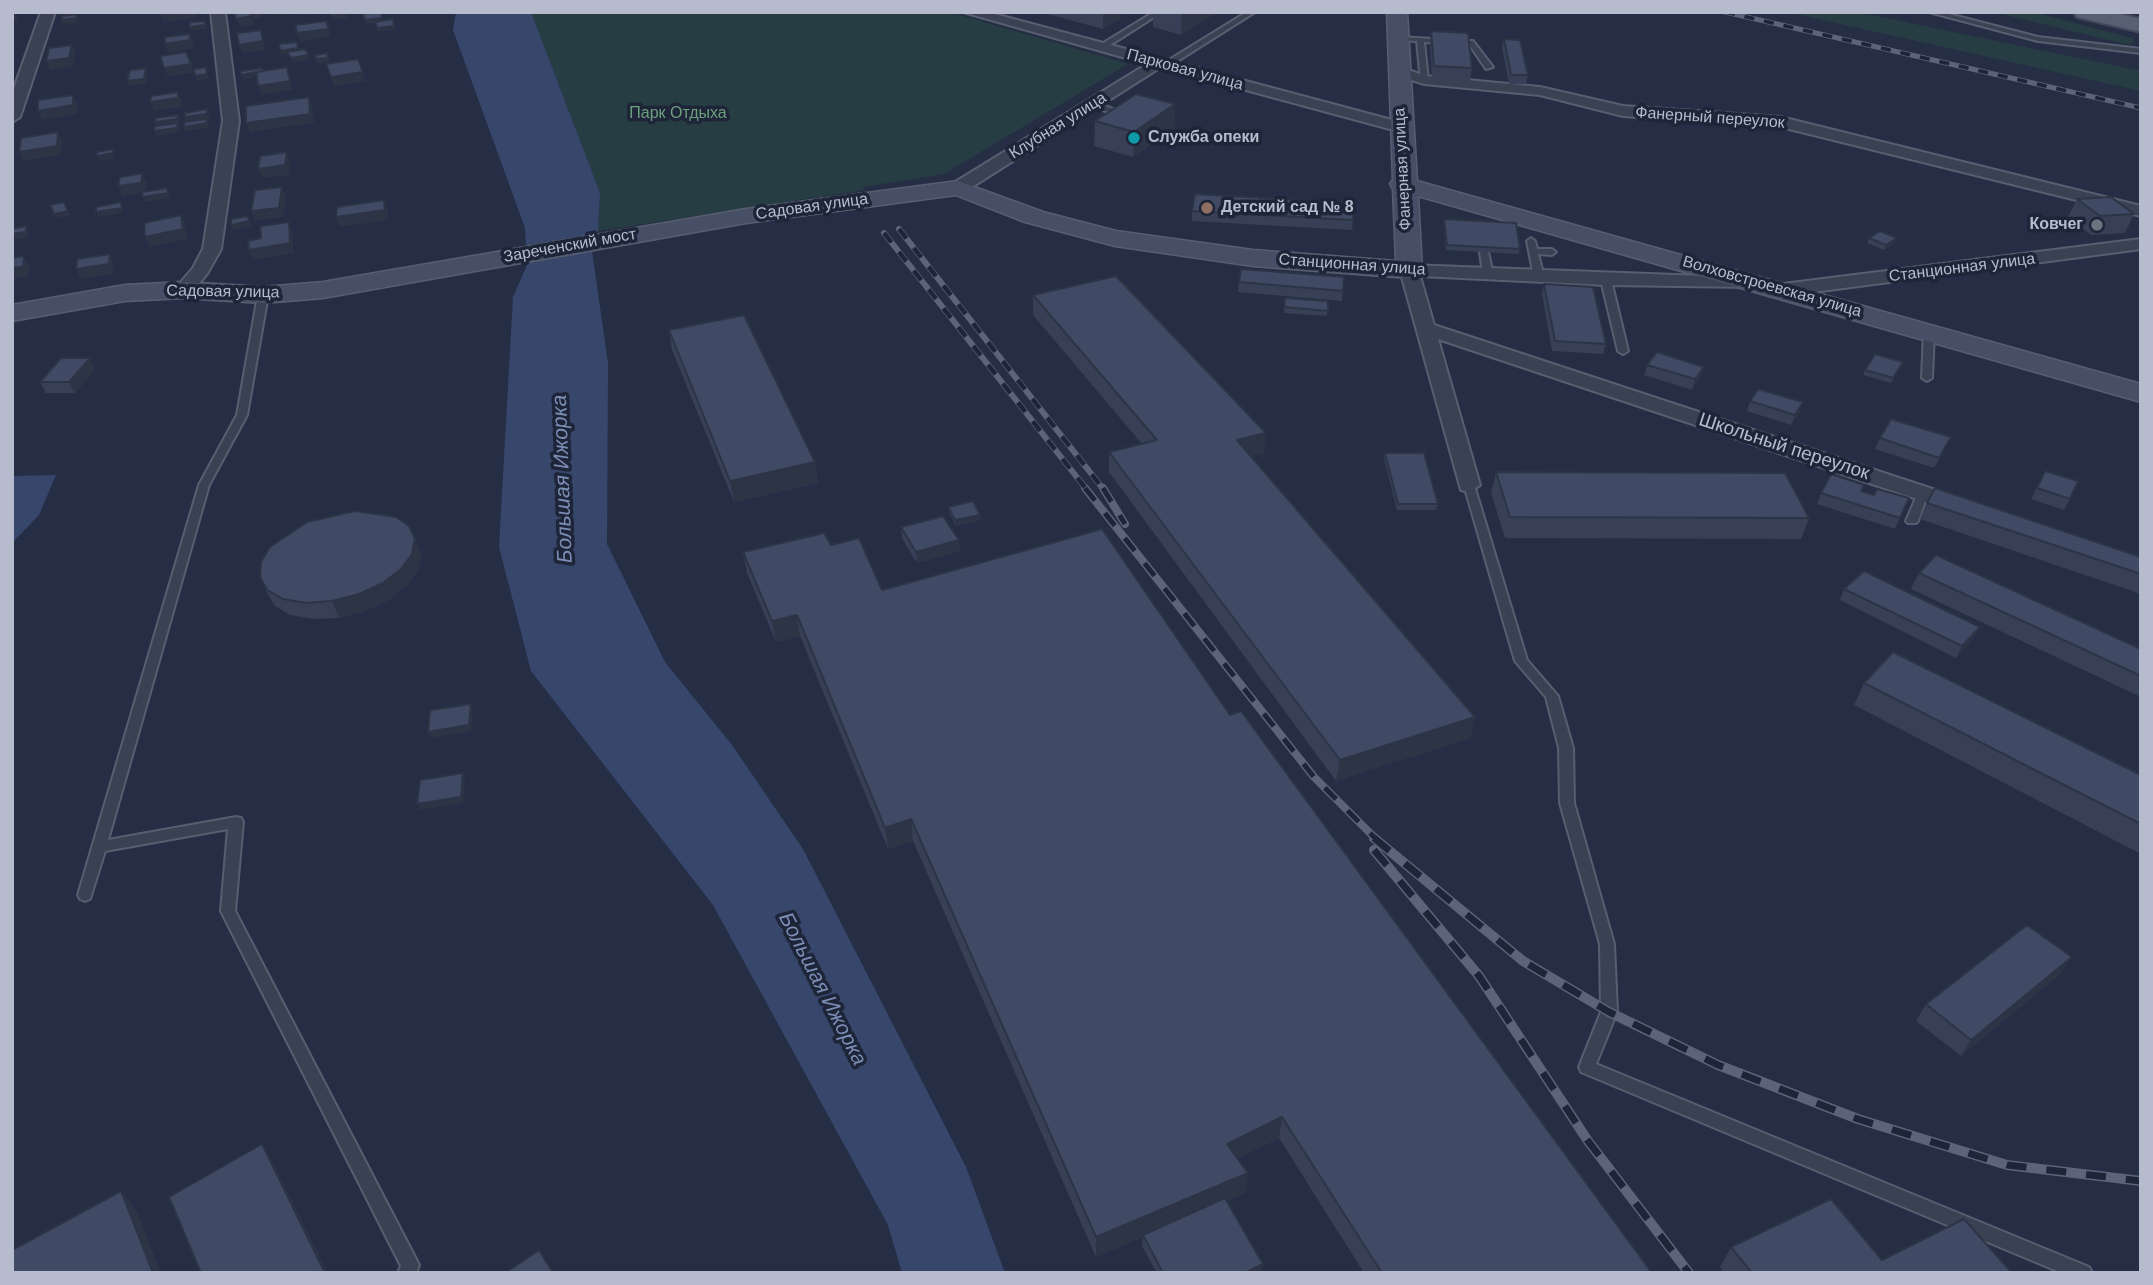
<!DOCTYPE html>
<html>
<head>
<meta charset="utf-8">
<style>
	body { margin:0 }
	#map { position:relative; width:2153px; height:1285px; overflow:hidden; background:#252e44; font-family:Helvetica,sans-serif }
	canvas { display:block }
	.frame { position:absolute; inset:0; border:14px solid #b6bccd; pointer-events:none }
</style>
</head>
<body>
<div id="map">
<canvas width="2153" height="1285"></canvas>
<div class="frame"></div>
</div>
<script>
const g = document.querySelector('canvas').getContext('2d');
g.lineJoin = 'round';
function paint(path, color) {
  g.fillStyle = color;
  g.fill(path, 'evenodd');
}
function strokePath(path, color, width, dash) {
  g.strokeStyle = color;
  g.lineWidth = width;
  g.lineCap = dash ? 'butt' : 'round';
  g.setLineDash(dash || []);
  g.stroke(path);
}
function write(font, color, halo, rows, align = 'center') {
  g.font = font + ' Helvetica,sans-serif';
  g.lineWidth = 7;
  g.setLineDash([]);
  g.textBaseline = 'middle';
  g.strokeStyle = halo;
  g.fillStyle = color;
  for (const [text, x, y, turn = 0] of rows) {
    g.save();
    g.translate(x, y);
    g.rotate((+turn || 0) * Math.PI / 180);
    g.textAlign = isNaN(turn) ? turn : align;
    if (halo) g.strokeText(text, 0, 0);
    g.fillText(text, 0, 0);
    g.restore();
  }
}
const green = new Path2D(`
	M531,12H949L1128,64L944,174L863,187L864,190L598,231L600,193Z
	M1787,12H1857L2141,71V91Z
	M1993,12H2033L2132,38L2135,43L2125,44Z`);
const water = new Path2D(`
	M456,12H531L600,193L598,231L592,251L608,363L607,544L665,662L732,745L803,849L966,1167L1005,1273H902L888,1225L713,905L531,671L499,547L513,297L527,265L525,228L453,30Z
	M56,475L39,515L12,543V476Z`);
const lane = new Path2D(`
	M1154,12H1162L1104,49L1097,47Z
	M1247,12H1255L1168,67L1161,65Z
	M1929,12H1941L2038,37L2141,49V53L2038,41Z
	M1396,37L1473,41L1493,67L1486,69L1469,44L1424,42L1428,80L1421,82L1417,41L1398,40L1396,39Z
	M1089,102H1095L1129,115L1125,117L1089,106Z
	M1531,238L1535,241L1537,249H1552L1556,252L1552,255L1538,254L1544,277L1539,280L1534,277L1527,241Z
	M1484,249L1488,252L1493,274L1488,277L1483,274L1480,252Z
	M1606,277L1611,280L1628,351L1623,354L1618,351L1601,280Z
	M263,292L268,295L247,415L209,485L108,840L236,817L241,818L243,822L235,911L416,1259L419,1265L416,1273H398L401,1266L221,911L228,829L105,851L90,899L85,901L80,899L78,895L199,485L237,415L258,295Z
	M1929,329L1934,332L1932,378L1927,381L1922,378L1924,332Z
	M1469,482L1474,485L1527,660L1558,696L1573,748L1574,803L1614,944L1617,1012L1596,1064L2089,1267L2092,1273H2062L1581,1072L1579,1067L1601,1012L1600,944L1560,803L1559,748L1546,697L1515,661L1464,485Z
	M1923,490L1928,493L1918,521L1916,523H1908L1906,521L1918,493Z`);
const street = new Path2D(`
	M41,12H55L20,117L12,122V94Z
	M211,12H225L239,121L221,249L207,274L190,294L183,296L174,290L193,268L203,249L223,121Z
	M963,12H987L1407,124L1409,127L1401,132L1161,67L964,192H952V184L1147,64Z
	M1399,67L1426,76L1540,87L1623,106L1781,117L2141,206V216L1781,127L1623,116L1540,95L1424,84L1394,74V68Z
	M2141,239V249L1783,296L1774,290L1783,284Z
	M1409,265L1757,278L1760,282L1751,287L1606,285L1420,276L1434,325L1969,501L1972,506L1961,513L1953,511L1438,339L1480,485L1469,492L1461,490L1400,270Z`);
const secondary = new Path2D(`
	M1387,12H1407L1417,181L2141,384V402L1418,196L1422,270L1418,275L1409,278L1253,266L1115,246L1025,222L956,195L746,223L323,298L263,303L183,298L125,301L12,321V305L125,285L183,282L263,287L323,282L746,209L958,181L1043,212L1116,231L1253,250L1396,261L1393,189L1390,184L1393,180Z`);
const primary = new Path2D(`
	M2074,12H2112L2141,19V32L2077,17Z`);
const railFar3 = new Path2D(`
	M1725,12L2141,108`);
const railFar2 = new Path2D(`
	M899,229L1104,490
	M884,233L1087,490`);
const railFar1 = new Path2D(`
	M1085,488L1314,777L1376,839
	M1103,488L1125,524`);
const rail = new Path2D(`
	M1374,838L1523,961L1609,1012L1718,1065L1858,1119L2007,1165L2141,1181
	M1374,850L1479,976L1588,1141L1689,1273`);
const wall = new Path2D(`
	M1040,12H1121L1120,19L1103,29Z
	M1153,12H1218L1181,35L1153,27Z
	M1431,31L1472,68L1470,81L1432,79L1430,44Z
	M1504,39L1528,75L1526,84H1509L1502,48Z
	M1175,104L1174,129L1133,157L1094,146L1095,121Z
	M2077,199L2134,214L2125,233L2091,235L2068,217Z
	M1192,211L1353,220L1352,230L1192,221Z
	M1444,219L1520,249L1519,254L1446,250L1444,224Z
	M1869,238L1895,243L1884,250L1867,243Z
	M1344,277L1342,301L1238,292L1239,282Z
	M1544,284L1606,344L1603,354L1552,351L1542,294Z
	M1033,295L1264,454L1251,457L1475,717L1470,738L1336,781L1109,472V452L1142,444L1033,315Z
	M1285,298L1328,301L1327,316L1284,313Z
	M669,330L815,462L818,483L734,502L672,350Z
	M1647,365L1704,367L1700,377L1692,390L1644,375Z
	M1900,368L1891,383L1863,375L1865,370Z
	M95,369L75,393H46L40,382Z
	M1750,401L1803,402L1799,413L1791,425L1747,411Z
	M1880,438L1946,447L1934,468L1875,449Z
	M1385,453L1438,504L1436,510H1397L1384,458Z
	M2045,471L2070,499L2064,510L2031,499Z
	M1496,472L1809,518L1801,539L1505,538L1491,493Z
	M1862,491L1874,495L1909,498L1895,529L1817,504L1821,493Z
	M1927,503L2141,557V594L1920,519Z
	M948,507L981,520L956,526L949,513Z
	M901,527L960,551L917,563L902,538Z
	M831,545L882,590L1230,715L1652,1273H1364L1279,1138L1238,1158L1246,1193L1227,1201L1262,1273H1157L1142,1246L1143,1237L1096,1257L913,841L888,849L800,636L776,642L747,573L743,552Z
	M421,555L418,570L407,585L389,600L365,611L339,618L313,619L290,615L275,606L267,593L260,577Z
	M1919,573L2141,649V697L1911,589Z
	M1844,589L1974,638L1956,658L1840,600Z
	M1864,683L2141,775V854L1854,705Z
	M2060,974L1961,1056L1916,1021L1926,1004Z
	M1731,1247L1882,1260L2012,1273H1724L1720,1267Z`);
const shadedWall = new Path2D(`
	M15,12L17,16V21H12V17Z
	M169,12H197L196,18L163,22L160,13Z
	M250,12H260L262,18L253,19Z
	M276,12H290V14L277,15Z
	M301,12H323L302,15Z
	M346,12L347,18L332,20L331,16Z
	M1103,12H1121L1120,19L1103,29Z
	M1182,12H1218L1181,35Z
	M77,14L79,18L78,23L62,24L61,20Z
	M251,16L254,25L239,27L236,19Z
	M382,18L383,22L366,24L365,20Z
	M205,21L207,25L206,29L191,31L189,27Z
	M394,26L396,30L378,32L377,28Z
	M329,29L331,37L300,42L297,33Z
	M261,30L266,50L242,53L239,45Z
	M190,34L193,43V49L168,53L165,44Z
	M297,42L300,53L281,55L280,51Z
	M72,45L75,54L73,67L50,70L46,61Z
	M309,55L310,59L292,63L291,58Z
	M328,58L330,62L318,64L316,59Z
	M191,64L194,72L168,77L164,68Z
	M206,67L209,79L197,81L195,76Z
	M287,67L293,90L261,95L258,86Z
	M146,68L148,72L146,84L129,86L127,81Z
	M262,68L264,76L243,79L241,75Z
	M363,72L366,81L334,86L331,77Z
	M178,92L182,101V107L154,111L150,102Z
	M73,95L77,104V114L42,120L38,111Z
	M309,97L312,106L314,123L250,132L246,123Z
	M1175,104L1174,129L1133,157L1134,132Z
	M207,109L209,114V118L186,122L185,117Z
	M178,115L180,119L179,124H178L180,128L179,132L156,136L154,131L157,127L155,122Z
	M207,119L209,128L186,131L184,127Z
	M58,132L62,141L61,155L24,161L19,152Z
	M113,149L115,158L99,161L97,156Z
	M287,152L290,162L289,175L262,178L258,169Z
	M143,173L147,183L146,192L122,196L118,186Z
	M282,187L286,197L283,217L255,221L251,211Z
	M167,188L170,198L145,202L143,197Z
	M384,200L388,210V220L340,227L336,217Z
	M64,202L70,215L56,219L54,214Z
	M121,202L124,213L98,217L96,212Z
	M181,215L185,225L187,239L150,247L145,237Z
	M248,216L251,226L233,230L231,225Z
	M289,222L292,232L294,253L253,260L249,250Z
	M26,226L28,231V237L12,240V234Z
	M1897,238L1895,243L1884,250L1886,245Z
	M12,240L14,245V250L12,251Z
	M110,254L114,264L113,274L81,279L76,269Z
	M24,256L29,266L28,277L12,279V268Z
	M90,358L95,369L75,393L69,382Z
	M1704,367L1700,377L1692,390L1695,379Z
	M1803,402L1799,413L1791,425L1795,415Z
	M1266,433L1264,454L1235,461L1237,440Z
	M815,462L818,483L734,502L730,481Z
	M980,515L981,520L956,526L955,520Z
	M415,539L421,555L418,570L407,585L389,600L365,611L339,618L332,601Z
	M959,540L960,551L917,563L916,552Z
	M797,615L800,636L776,642L772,621Z
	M1980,627L1974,638L1956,658L1962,646Z
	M471,704L473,710L471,731L430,738L428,732Z
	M1475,717L1470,738L1336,781L1340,760Z
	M463,773L465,779L463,803L420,810L417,804Z
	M911,819L913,841L888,849L885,828Z
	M2072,957L2060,974L1961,1056L1971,1040Z
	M1282,1117L1279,1138L1225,1165L1227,1144Z
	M262,1144L272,1160L328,1273H325Z
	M1248,1173L1246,1193L1096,1257V1237Z
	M121,1191L137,1211L161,1273H153Z
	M1263,1264L1262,1273H1245Z`);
const building = new Path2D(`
	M234,12H250L251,16L236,19Z
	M331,12H346V14L331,16Z
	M375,12H381L382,18L365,20L363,14Z
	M77,14L76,18L61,20L62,16Z
	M393,19L394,26L377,28L375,22Z
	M205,21V25L189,27L190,22Z
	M326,21L329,29L297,33L295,25Z
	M261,30L263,41L239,45L237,33Z
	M1431,31L1468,33L1472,68L1434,66Z
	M190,34V40L165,44V37Z
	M1504,39L1520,40L1528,75H1511Z
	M297,42L298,48L280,51L279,44Z
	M72,45L69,58L46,61L49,48Z
	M305,49L309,55L291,58L287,52Z
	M186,52L191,64L164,68L160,56Z
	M327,53L328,58L316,59L315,55Z
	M358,59L363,72L331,77L326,64Z
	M206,67L207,74L195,76L194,69Z
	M287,67L290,81L258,86L256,72Z
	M146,68L144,79L127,81L130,70Z
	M262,68L263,71L241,75V71Z
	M178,92V98L150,102L151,96Z
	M1136,94L1175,104L1134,132L1095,121Z
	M73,95V105L38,111V100Z
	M309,97L310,114L246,123V106Z
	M207,109V114L185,117V113Z
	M178,115V119L155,122V118Z
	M207,119V123L184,127V122Z
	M178,123L177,128L154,131L155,126Z
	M58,132L57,146L19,152L21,138Z
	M113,149V153L97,156L96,152Z
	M287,152L285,165L258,169L260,156Z
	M143,173L141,183L118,186L120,177Z
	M282,187L279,208L251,211L255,190Z
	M167,188L168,193L143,197L142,192Z
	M1195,194L1353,203V220L1192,211Z
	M2111,197L2134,214L2100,216L2077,199Z
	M384,200L385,210L336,217L337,207Z
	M64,202L68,211L54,214L50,205Z
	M121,202L122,208L96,212V207Z
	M181,215L183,229L145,237L144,223Z
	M248,216L249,221L231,225V219Z
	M1444,219L1516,223L1520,249L1447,245Z
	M289,222L290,243L249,250L248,241L261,238L260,226Z
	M26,226V232L12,234V229Z
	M1880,231L1897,238L1886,245L1869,238Z
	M110,254L109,264L76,269L77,259Z
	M24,256L23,267L12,268V258Z
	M1241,269L1344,277L1343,291L1239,282Z
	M1116,276L1266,433L1237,440L1475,717L1340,760L1109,452L1157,440L1033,295Z
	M1544,284L1593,287L1606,344L1555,341Z
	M1285,298L1328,301V311L1284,307Z
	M744,315L815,462L730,481L669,330Z
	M1657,352L1704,367L1695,379L1647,365Z
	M1875,354L1903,362L1893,378L1865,370Z
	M61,358H90L69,382H40Z
	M1758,389L1803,402L1795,415L1750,401Z
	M1891,419L1951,437L1939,458L1880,438Z
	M1385,453H1424L1438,504H1398Z
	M2045,471L2078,481L2070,499L2037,488Z
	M1496,472L1785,473L1809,518L1510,517Z
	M1831,474L1864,485L1861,491L1874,495L1877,489L1909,498L1900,518L1821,493Z
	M1935,488L2141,557V574L1927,503Z
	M973,501L980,515L955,520L948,507Z
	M355,511L396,517L409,526L415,539L412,554L401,569L383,583L359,594L332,601L306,603L283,599L267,590L260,577L261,562L270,547L307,522Z
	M943,516L959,540L916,552L901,527Z
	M1102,529L1230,715L1241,711L1652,1273H1382L1282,1117L1227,1144L1248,1173L1096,1237L911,819L885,828L797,615L772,621L743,552L824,533L831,545L859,538L882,590Z
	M1936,555L2141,649V676L1919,573Z
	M1864,571L1980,627L1962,646L1844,589Z
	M1893,652L2141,775V824L1864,683Z
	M471,704L469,725L428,732L430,710Z
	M463,773L461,797L417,804L420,780Z
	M2027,925L2072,957L1971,1040L1926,1004Z
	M262,1144L325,1273H201L169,1197Z
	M121,1191L153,1273H12V1250Z
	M1225,1198L1263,1264L1245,1273H1163L1143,1235Z
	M1831,1199L1882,1260L1964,1219L2012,1273H1752L1731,1247Z
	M539,1250L553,1273H505Z`);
const markers = [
	[1134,138,7,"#0f9aa8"],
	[1207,208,7,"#8d6e63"],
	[2097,225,7,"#6b7280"]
];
const farStreetnames = [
	["Парковая улица",1185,70,15],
	["Фанерный переулок",1710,118,4],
	["Клубная улица",1058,126,-32],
	["Фанерная улица",1403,169,-93],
	["Садовая улица",812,207,-8],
	["Зареченский мост",570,246,-10],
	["Станционная улица",1352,265,4],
	["Станционная улица",1962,268,-7],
	["Волховстроевская улица",1772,287,16],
	["Садовая улица",223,292,1]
];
const farParknames = [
	["Парк Отдыха",678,114]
];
const farPoinames = [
	["Служба опеки",1148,138],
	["Детский сад № 8",1221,208],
	["Ковчег",2083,225,"right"]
];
const streetNames = [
	["Школьный переулок",1784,447,18]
];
const waterNames = [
	["Большая Ижорка",563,479,-92],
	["Большая Ижорка",822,989,63]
];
paint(green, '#273d44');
paint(water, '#37476c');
strokePath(lane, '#575e70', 4);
strokePath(street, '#575e70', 4);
strokePath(secondary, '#575e70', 3);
strokePath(primary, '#43495c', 4);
paint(lane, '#394153');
paint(street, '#394153');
paint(secondary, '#474f66');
paint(primary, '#575f73');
strokePath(railFar3, '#5b647a', 5);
strokePath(railFar2, '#5b647a', 6);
strokePath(railFar1, '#5b647a', 8);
strokePath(rail, '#5b647a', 10);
strokePath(railFar3, '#1e2538', 3.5, [10]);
strokePath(railFar2, '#1e2538', 4.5, [12]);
strokePath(railFar1, '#1e2538', 5, [16]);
strokePath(rail, '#1e2538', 7, [20]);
paint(wall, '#374056');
paint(shadedWall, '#2d3446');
paint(building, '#404a64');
strokePath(building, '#2d3446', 2);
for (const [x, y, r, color] of markers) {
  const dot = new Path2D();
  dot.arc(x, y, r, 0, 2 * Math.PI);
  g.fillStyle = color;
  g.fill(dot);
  strokePath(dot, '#1e2538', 2.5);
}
write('16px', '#b6bccd', '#1e2538', farStreetnames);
write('16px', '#6c9f7e', '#1e2538', farParknames);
write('bold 16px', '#b6bccd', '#1e2538', farPoinames, 'left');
write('19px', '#b6bccd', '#1e2538', streetNames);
write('italic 21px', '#7c8eb6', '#1e2538', waterNames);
</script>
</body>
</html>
